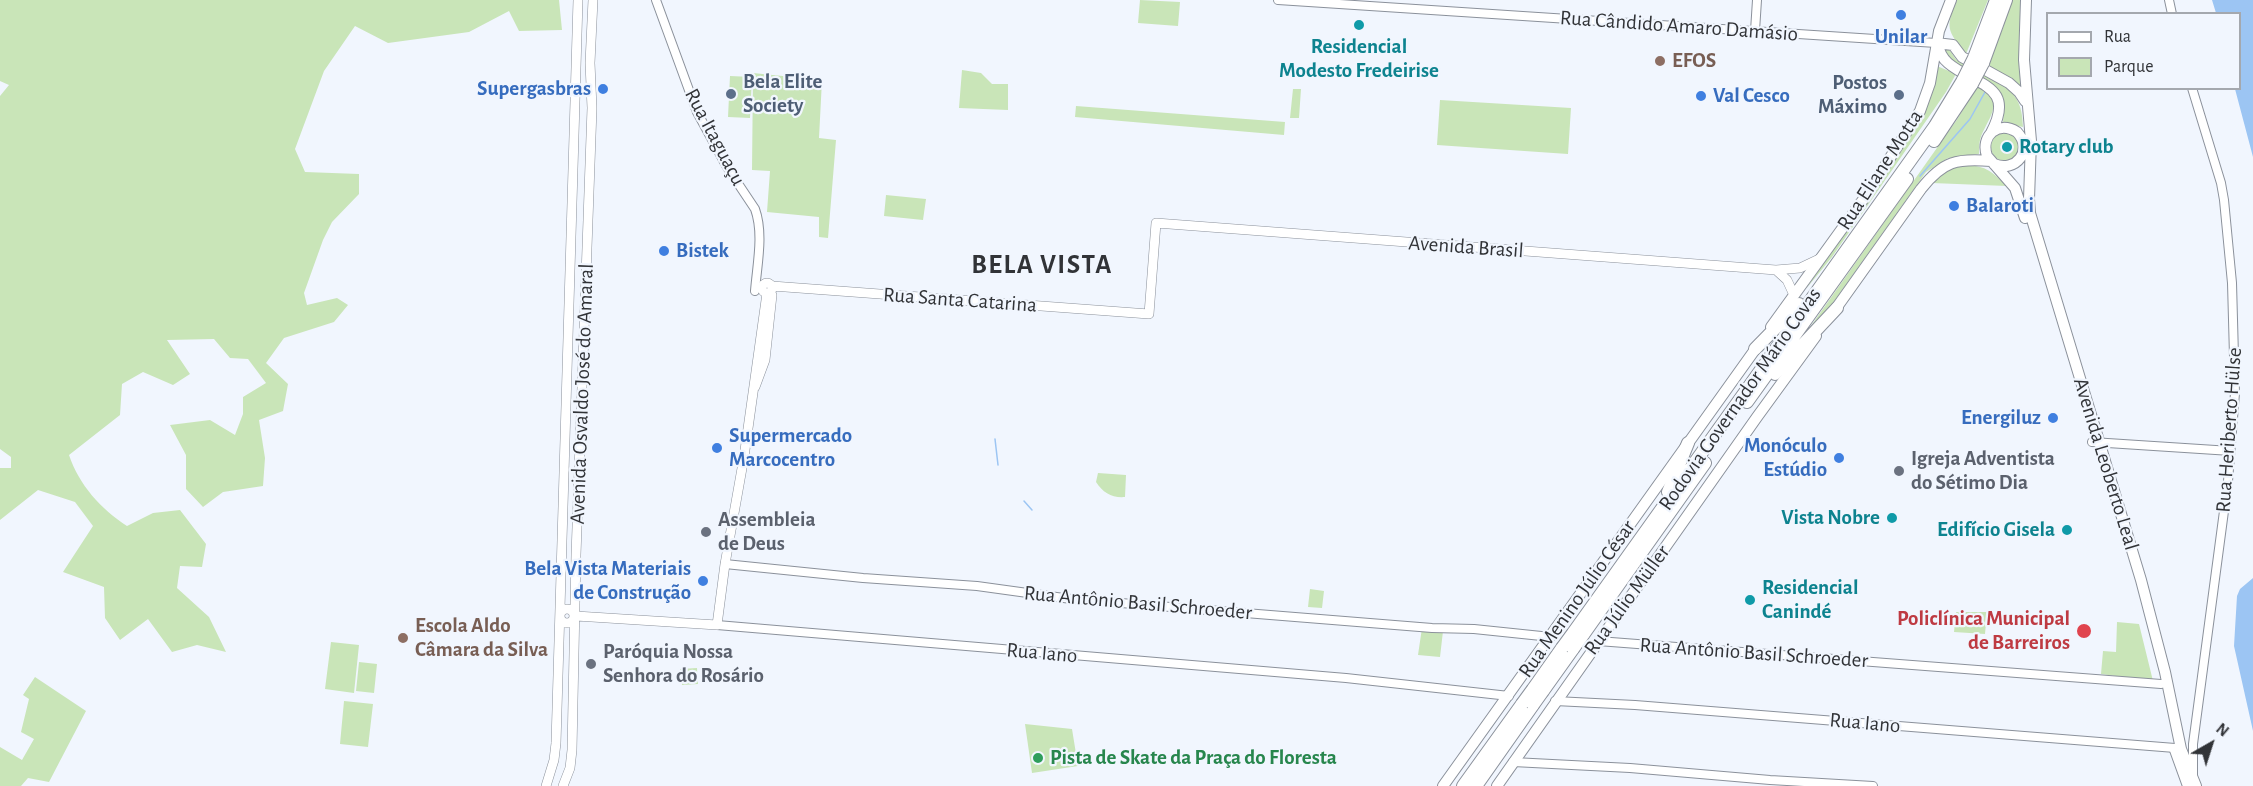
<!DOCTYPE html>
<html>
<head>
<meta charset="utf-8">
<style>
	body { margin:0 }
	#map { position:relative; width:2253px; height:786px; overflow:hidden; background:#f1f6fe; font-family:"Alegreya Sans",sans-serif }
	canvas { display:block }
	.legend { position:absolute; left:2046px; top:12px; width:195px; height:78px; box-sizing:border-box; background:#f1f6fe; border:2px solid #a4a8ae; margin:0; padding:8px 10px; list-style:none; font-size:18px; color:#313337 }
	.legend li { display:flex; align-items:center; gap:12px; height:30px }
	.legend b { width:30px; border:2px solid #a4a8ae }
	.north { position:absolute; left:2181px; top:714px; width:60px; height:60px; -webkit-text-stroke:4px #f1f6fe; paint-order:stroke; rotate:39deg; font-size:16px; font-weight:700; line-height:24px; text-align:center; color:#313337 }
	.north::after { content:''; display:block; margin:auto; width:21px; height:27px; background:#313337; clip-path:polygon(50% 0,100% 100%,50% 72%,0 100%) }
</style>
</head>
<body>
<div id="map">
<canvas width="2253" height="786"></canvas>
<ul class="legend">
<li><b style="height:8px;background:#fff"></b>Rua</li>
<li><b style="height:16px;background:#c9e5b8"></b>Parque</li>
</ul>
<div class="north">N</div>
</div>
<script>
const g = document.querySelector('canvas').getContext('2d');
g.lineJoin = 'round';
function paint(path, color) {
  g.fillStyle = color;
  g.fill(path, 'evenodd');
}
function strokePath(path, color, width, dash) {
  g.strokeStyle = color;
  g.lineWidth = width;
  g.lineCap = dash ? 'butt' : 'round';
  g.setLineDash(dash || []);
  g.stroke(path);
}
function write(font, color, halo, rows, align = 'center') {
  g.font = font + ' "Alegreya Sans",sans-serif';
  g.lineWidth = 4.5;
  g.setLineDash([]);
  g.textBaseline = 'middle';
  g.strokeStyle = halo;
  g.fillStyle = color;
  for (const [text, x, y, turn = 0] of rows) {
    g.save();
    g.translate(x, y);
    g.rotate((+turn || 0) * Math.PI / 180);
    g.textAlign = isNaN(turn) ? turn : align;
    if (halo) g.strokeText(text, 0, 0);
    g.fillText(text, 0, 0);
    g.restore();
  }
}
const green = new Path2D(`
	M0,0H559L562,30L519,31L509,11L469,32L388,43L355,26L324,71L295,149L305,172L359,174V194L332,222L323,240L304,293L307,305L337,298L348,305L334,322L284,338L266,363L288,384L283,411L259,420L265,458L263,486L223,492L203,507L186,489V455L170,425L210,420L235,435L243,414V397L266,383L248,359L230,358L214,339L167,340L190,374L173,385L143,372L122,384L120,415L69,455C79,485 101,509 127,526L153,513L180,510L206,544L202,567L180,566L177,588L209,617L226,652L197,645L172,652L148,619L120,640L105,618L104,587L63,572L93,526L75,502L38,490L0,520V468H11V457L0,449V96L9,85L0,81Z
	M1140,0L1180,2L1178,26L1138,23Z
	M1957,0H1988L1966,54C1947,30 1945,28 1957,0Z
	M2011,0H2024L2022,85L2019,86L2008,76L1987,66L2003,28Z
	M1946,47C1952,51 1953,57 1958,61C1989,83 2023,80 2023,127L2003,123C2008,79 1983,82 1954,63C1949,60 1946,53 1943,48Z
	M1937,66L1956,74L1946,92L1832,257L1806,289L1911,133Z
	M962,70L981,73L992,84H1008V110L959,108Z
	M753,73L822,80L819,138L836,140L828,238L819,237V217L767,212L770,171L752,170Z
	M730,76L752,77L750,118L728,117Z
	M1978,86C2008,103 1986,119 1980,140C1979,144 1979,150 1979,154L1948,158L1926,172L1825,314L1796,347L1956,121Z
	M1293,89H1301L1299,118H1290Z
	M1440,100L1571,108L1568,154L1437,145Z
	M1076,106L1285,122L1284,135L1075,117Z
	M1991 147a14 14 0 1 1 28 0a14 14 0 1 1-28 0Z
	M1961,165C1985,165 1990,170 2007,186L1932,183L1950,169Z
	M886,195L926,199L923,220L884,216Z
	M1098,473L1126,475L1125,497C1112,498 1103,493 1096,482Z
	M1310,589L1324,591L1322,608L1308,607Z
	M1956,612H1987L1985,634L1954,632Z
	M2117,622L2139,624L2153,681L2101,674L2103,651L2116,652Z
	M1422,628L1443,631L1440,657L1418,655Z
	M331,642L359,645L354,693L325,689Z
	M359,662L377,664L374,693L356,691Z
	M697,668L698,684L682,685L680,669Z
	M35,677L86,711L49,782L28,778L21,786H0V747L22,760L34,739L21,732L29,699L23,695Z
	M344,701L373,704L368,747L340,744Z
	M1025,724L1072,729L1078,766L1032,773Z`);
const water = new Path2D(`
	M2212,0H2253V157L2235,89L2240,88V14L2216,13Z
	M2253,578V731L2234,646L2237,596L2240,589Z`);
const stream = new Path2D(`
	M1920,176L1970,119L1985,92
	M995,439L998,465
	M1024,501L1032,510`);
const tertiary = new Path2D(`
	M656,0L697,112L727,167L755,209C764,234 757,265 755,291
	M1278,0L1936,43
	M2169,0L2172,14
	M1755,31L1757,0
	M2192,88L2221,183L2224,200L2232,283L2235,393L2228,481L2193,744V775
	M2092,442L2231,451
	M725,564L863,578L977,586L1071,599L1432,628L1474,629L1551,637
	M717,625L1346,678L1509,696
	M1598,641L2161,684
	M1555,701L1635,705L2175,748
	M1513,762L1630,768L1770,780L1873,786`);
const secondary = new Path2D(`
	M1776,270L1787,280L1794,295
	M762 288a5 5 0 1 1 10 0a5 5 0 1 1-10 0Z
	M772,286L1149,314L1156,223L1776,270L1800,268L1819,259
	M755,387L765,360L772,295
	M560 616a7 7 0 1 1 14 0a7 7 0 1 1-14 0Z
	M576,616L717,625L725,564L744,457L767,293
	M546,786L554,760L556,743L578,0
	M563,786L570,768L572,750L576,555L592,108L590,63L593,0`);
const primary = new Path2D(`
	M2026,0L2024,60L2031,141L2029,199L2030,213L2141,580L2165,672L2181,749L2196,786
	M1936,43L1953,45L1962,57L2009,83L2019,92L2025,101
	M1937,43C1939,51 1942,58 1948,63C1975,86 2017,84 1991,133
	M1994,164C2016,173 2034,150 2017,132C1998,120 1980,136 1987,156L2015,188L2025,218
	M1832,314L1921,189C1943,161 1957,158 1991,161
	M1771,327L1865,197L1920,111L1930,83L1939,31L1951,0
	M2175,750L2188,786
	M1443,786L1759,344
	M1497,786L1757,417L1816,336`);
const motorway = new Path2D(`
	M1974,58L1996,0
	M1983,63L2006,0
	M1934,141L1972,84
	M1755,349L1799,304
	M1775,374L1837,308
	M1747,402L1907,179
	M1668,492L1688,443
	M1573,633L1935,126L1963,80
	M1583,635L1705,463
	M1533,689L1562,648
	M1543,691L1573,649
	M1463,786L1522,704
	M1476,786L1533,705`);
const motorwayBridge = new Path2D(`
	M1963,80L1974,58
	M1972,84L1983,63
	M1562,648L1573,633
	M1573,649L1583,635
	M1522,704L1533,689
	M1533,705L1543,691`);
const markers = [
	[1901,15,6,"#3f7fe0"],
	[1359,25,6,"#0f9aa8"],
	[1660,61,6,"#8d6e63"],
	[603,89,6,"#3f7fe0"],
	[731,94,6,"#5c6f8a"],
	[1899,95,6,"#5c6f8a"],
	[1701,96,6,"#3f7fe0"],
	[2007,147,6,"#0f9aa8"],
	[1954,206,6,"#3f7fe0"],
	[664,251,6,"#3f7fe0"],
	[2053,418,6,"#3f7fe0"],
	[717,448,6,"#3f7fe0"],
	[1839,458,6,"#3f7fe0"],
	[1899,471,6,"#6b7280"],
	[1892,518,6,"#0f9aa8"],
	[2067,530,6,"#0f9aa8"],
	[706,532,6,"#6b7280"],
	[703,581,6,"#3f7fe0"],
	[1750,600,6,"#0f9aa8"],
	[2084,631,8,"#e0444e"],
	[403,638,6,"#8d6e63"],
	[591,664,6,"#6b7280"],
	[1038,758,6,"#2e9e5b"]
];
const streetNames = [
	["Rua Cândido Amaro Damásio",1679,26,4],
	["Rua Itaguaçu",715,137,62],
	["Rua Eliane Motta",1880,170,-57],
	["Avenida Brasil",1466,247,4],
	["Rua Santa Catarina",960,300,4],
	["Avenida Osvaldo José do Amaral",582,394,-88],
	["Rodovia Governador Mário Covas",1740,399,-55],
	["Rua Heriberto Hülse",2229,430,-86],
	["Avenida Leoberto Leal",2106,464,73],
	["Rua Menino Júlio César",1577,599,-55],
	["Rua Júlio Müller",1627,600,-54],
	["Rua Antônio Basil Schroeder",1138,603,5],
	["Rua Iano",1042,653,5],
	["Rua Antônio Basil Schroeder",1754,653,4],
	["Rua Iano",1865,723,5]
];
const shopNames = [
	["Unilar",1901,37,"center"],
	["Supergasbras",591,89],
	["Val Cesco",1713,96,"left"],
	["Balaroti",1966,206,"left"],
	["Bistek",676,251,"left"],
	["Energiluz",2041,418],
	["Supermercado",729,436,"left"],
	["Marcocentro",729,460,"left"],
	["Monóculo",1827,446],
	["Estúdio",1827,470],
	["Bela Vista Materiais",691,569],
	["de Construção",691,593]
];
const cultureNames = [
	["Residencial",1359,47,"center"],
	["Modesto Fredeirise",1359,71,"center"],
	["Rotary club",2019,147],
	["Vista Nobre",1880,518,"right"],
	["Edifício Gisela",2055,530,"right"],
	["Residencial",1762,588],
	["Canindé",1762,612]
];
const educationNames = [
	["EFOS",1672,61],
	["Escola Aldo",415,626],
	["Câmara da Silva",415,650]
];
const serviceNames = [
	["Bela Elite",743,82],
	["Society",743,106],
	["Postos",1887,83,"right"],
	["Máximo",1887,107,"right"]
];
const worshipNames = [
	["Igreja Adventista",1911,459],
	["do Sétimo Dia",1911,483],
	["Assembleia",718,520],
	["de Deus",718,544],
	["Paróquia Nossa",603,652],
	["Senhora do Rosário",603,676]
];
const healthNames = [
	["Policlínica Municipal",2070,619],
	["de Barreiros",2070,643]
];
const leisureNames = [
	["Pista de Skate da Praça do Floresta",1050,758]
];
const districtNames = [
	["BELA VISTA",1042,265]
];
paint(green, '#c9e5b8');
paint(water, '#9cc5f3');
strokePath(stream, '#9cc5f3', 1.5);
strokePath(tertiary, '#8b919b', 10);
strokePath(secondary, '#8b919b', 10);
strokePath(primary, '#8b919b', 12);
strokePath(motorway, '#8b919b', 14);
strokePath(tertiary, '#fff', 8);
strokePath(secondary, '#fff', 9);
strokePath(primary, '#fff', 10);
strokePath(motorway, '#fff', 12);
strokePath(motorwayBridge, '#8b919b', 14, []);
strokePath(motorwayBridge, '#fff', 12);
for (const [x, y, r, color] of markers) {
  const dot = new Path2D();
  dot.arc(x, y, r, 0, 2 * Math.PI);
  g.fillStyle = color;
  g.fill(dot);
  strokePath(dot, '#f1f6fe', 2);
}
write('21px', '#313337', '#f1f6fe', streetNames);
write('bold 21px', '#366cbe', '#f1f6fe', shopNames, 'right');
write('bold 21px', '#0d838f', '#f1f6fe', cultureNames, 'left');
write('bold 21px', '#785e54', '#f1f6fe', educationNames, 'left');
write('bold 21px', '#4e5e75', '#f1f6fe', serviceNames, 'left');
write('bold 21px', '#5b616d', '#f1f6fe', worshipNames, 'left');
write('bold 21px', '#be3a42', '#f1f6fe', healthNames, 'right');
write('bold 21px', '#27864d', '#f1f6fe', leisureNames, 'left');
g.letterSpacing = '1.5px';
write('bold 27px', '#313337', '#f1f6fe', districtNames);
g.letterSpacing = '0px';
</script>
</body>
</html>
